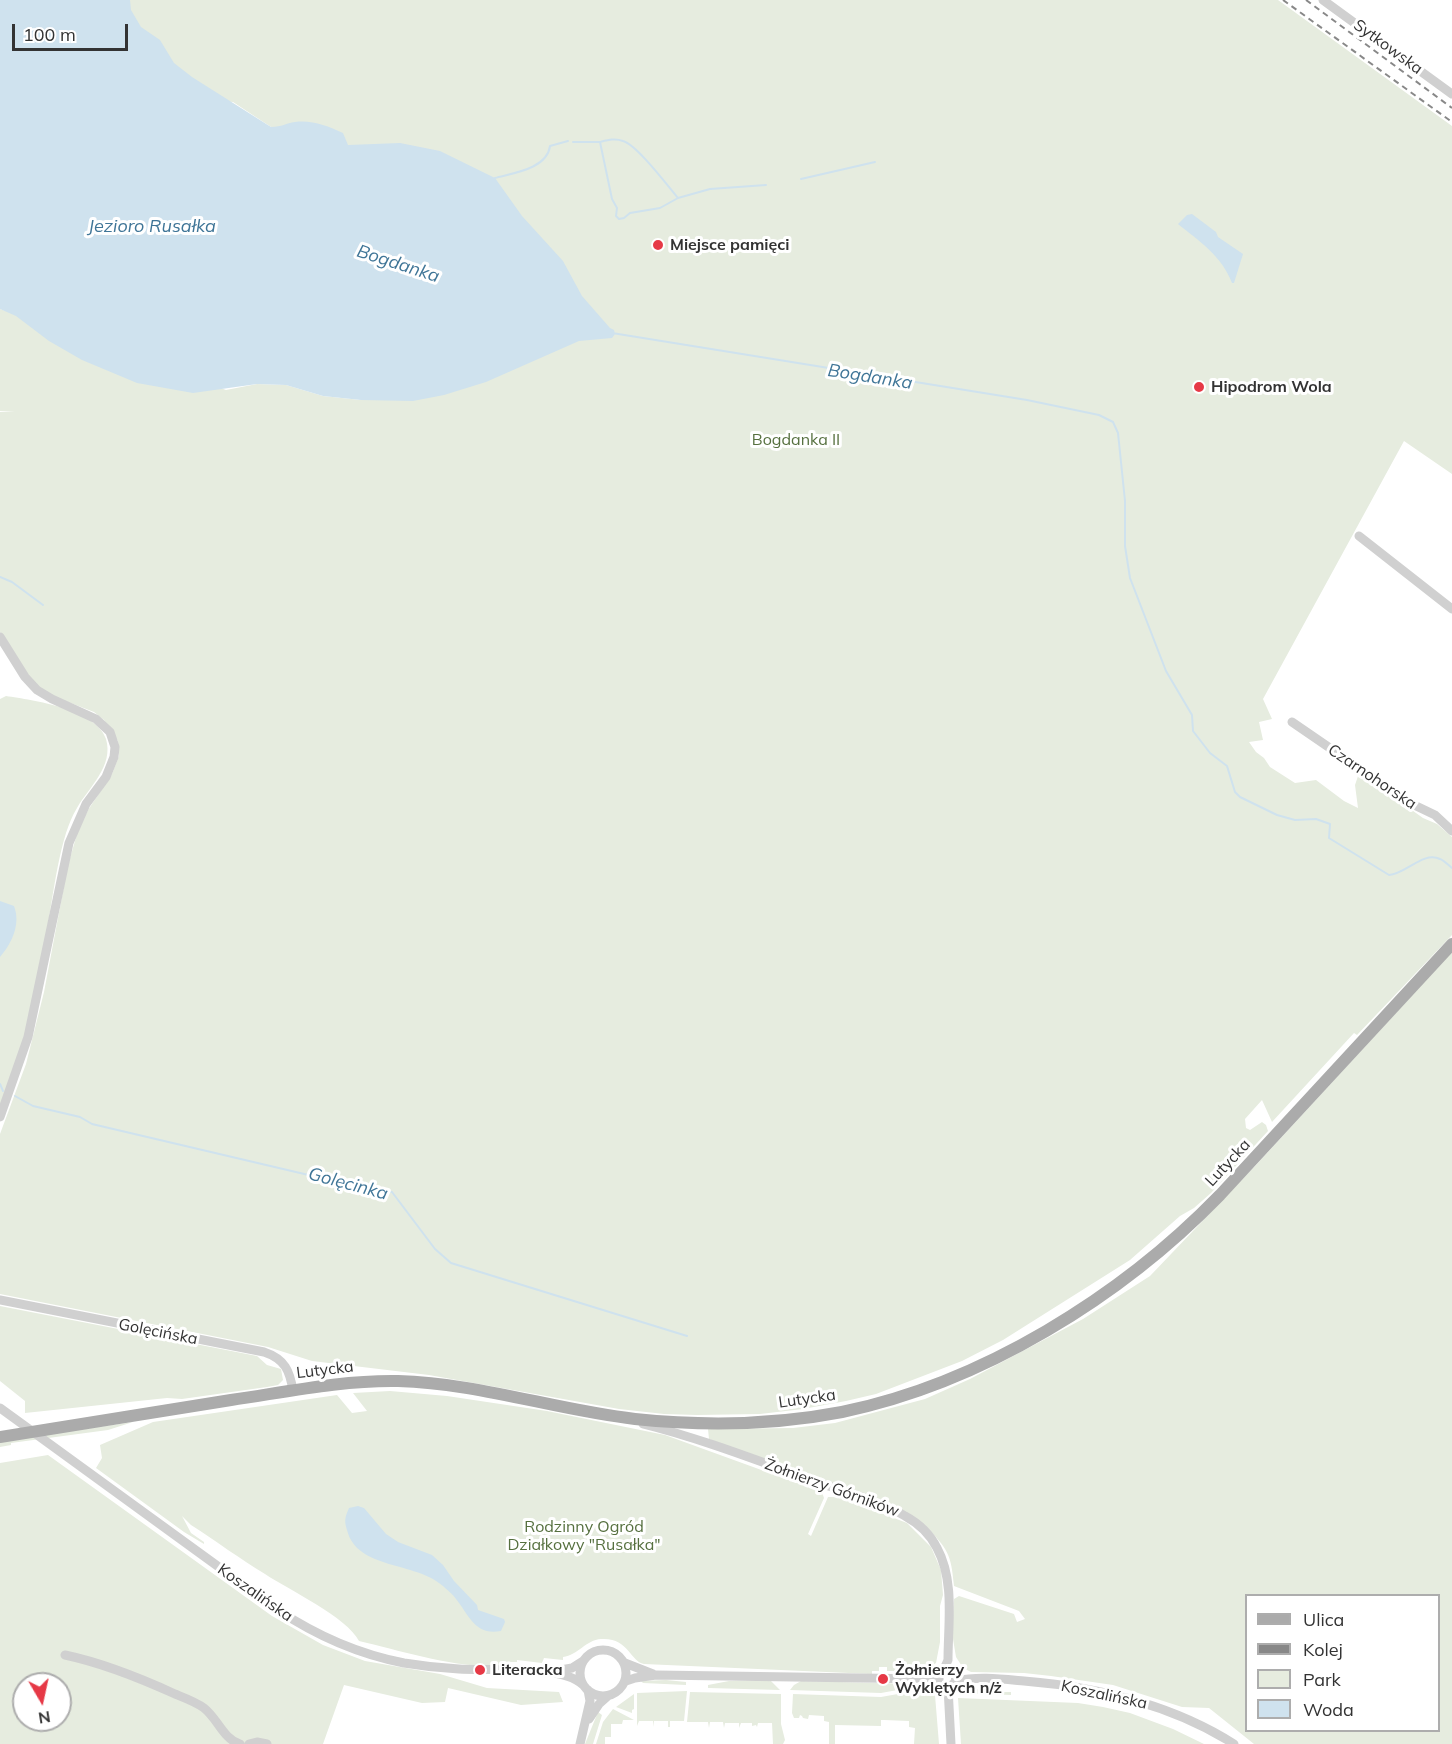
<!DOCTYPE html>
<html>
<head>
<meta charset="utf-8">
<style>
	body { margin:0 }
	#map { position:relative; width:1452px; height:1744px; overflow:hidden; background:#fff; font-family:Mulish,sans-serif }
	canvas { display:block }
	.legend { position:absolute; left:1245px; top:1594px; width:195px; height:138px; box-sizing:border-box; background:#fff; border:2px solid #adadad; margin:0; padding:8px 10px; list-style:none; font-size:18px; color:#333 }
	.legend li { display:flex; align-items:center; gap:12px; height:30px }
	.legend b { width:30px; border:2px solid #adadad }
	.north { position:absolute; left:12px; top:1672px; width:60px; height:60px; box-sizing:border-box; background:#fff; border:2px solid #adadad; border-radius:50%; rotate:171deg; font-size:16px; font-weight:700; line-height:24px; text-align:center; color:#333 }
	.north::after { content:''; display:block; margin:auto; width:21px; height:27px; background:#e63946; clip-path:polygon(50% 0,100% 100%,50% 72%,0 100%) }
	.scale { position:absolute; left:12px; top:24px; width:116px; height:27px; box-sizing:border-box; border:3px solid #333; border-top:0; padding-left:8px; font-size:18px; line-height:21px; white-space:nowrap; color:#333; -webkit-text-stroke:4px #fff; paint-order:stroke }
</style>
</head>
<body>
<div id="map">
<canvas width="1452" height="1744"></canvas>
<ul class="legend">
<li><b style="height:8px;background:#ababab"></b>Ulica</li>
<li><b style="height:8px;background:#888"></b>Kolej</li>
<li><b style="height:16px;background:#e6ecdf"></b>Park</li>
<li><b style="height:16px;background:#cfe2ee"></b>Woda</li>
</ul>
<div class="north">N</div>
<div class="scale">100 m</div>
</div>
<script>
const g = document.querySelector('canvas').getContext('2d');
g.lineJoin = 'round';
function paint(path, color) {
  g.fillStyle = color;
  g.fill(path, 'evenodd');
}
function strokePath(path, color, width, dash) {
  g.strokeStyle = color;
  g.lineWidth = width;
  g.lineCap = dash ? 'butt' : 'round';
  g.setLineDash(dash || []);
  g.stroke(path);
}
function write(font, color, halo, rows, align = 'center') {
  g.font = font + ' Mulish,sans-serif';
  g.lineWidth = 6;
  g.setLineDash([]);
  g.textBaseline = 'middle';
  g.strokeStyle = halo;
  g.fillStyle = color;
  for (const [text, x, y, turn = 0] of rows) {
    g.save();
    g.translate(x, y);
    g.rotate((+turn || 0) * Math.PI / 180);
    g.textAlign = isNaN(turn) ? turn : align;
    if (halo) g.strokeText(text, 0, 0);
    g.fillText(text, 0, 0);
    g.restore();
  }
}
const green = new Path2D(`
	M116,0H1278L1452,126V474L1404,441L1263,699L1272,719L1259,722L1263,740L1249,742L1256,752L1264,758L1270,767L1295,783L1316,780L1344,801L1358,808L1355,785L1358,776L1385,791L1423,818L1437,824L1452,837V935L1357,1035L1354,1033L1272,1122L1262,1100L1245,1119L1246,1128L1250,1130L1262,1122L1266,1125L1268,1131L1211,1193L1194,1208L1180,1216L1130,1260L1003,1340L962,1361L876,1394L846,1401L803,1409L760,1414L697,1415L664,1414L619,1409L429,1375L312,1361L268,1347L0,1294V1134L26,1064L44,992L68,865L77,834L88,810L112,774L119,756L118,741L104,720L94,712L50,695L41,689L28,675L0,632V412L15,411H0V309L226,390L257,384L286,385L323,396L361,400L362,148L347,145L344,139L309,138L271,127L233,102L205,100Z
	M6,696C33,700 96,709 106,739C114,766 89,787 77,808C72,816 69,824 66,833C59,856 56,876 52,899C45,944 36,994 24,1038C18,1061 8,1084 0,1106V699Z
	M1452,952V1744H1254L1209,1708L1182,1707L1113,1685L1051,1676L1024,1673L971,1672L963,1668L956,1657L952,1633L954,1599L959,1596L1014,1614L1017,1622L1025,1619L1019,1611L954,1586C951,1553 948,1550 925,1525L709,1439L708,1429L793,1428L835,1423L925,1399L970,1379L1083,1319L1150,1276L1256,1165ZM1246,1596H1438V1730H1246Z
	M0,1306L257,1356L267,1365L281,1369L283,1380L278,1385L267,1387L182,1399L167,1398L25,1413V1401L0,1381Z
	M390,1391L447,1396L547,1411L665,1435L822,1492L824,1498L808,1534L811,1536L828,1497H839L907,1523L931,1547L941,1570L943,1595L940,1606V1642L936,1663L924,1671H887V1667H879V1671H872V1674L644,1664C630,1661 628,1637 601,1639C586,1640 578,1655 563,1657V1660L544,1658L542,1663L517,1660V1662H507V1665C464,1671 402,1651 359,1641C347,1617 289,1590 265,1574C240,1559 216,1541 191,1525L182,1516L191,1533L204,1542V1544L184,1532L96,1468L102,1458L100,1445L153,1422L337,1395L352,1413L367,1411L353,1393Z
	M133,1422L108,1430L11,1443V1445L0,1447V1441Z
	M48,1455L272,1616L323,1645L365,1661L440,1674L487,1688L559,1692L563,1702L521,1705L448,1688L445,1702L422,1703L344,1685L323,1744H0V1463ZM24,1684H60V1720H24Z
	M666,1680L686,1682V1685L643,1683L641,1681Z
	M770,1680L780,1690L708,1688V1685L729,1681Z
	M801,1681L914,1684V1687L881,1693L790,1690L794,1685Z
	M979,1689L1004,1690V1692H1011V1695L960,1693Z
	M687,1691L684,1721H670V1727H668V1721H654L653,1727V1721H639L637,1726V1693Z
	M690,1692L781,1694V1724L785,1740L783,1744H773L772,1723H758L757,1727L756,1725L752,1726V1723H741L739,1728V1723H725L724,1728L723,1722H710L709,1728L708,1722H687Z
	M909,1692H929L935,1695L939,1744H914L915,1728L909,1727V1721L884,1720H881V1726L835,1725V1744H829V1722L824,1721V1716L809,1715L808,1719L803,1718L802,1716L800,1715L799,1718H794L792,1713L793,1694L881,1697Z
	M634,1694V1709L632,1710V1713L616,1707Z
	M958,1698L1078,1703L1103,1707L1130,1713L1173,1729L1204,1744H961Z
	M613,1709L634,1720H623L622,1724H611V1737H605V1744H596L603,1722Z
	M598,1712L602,1715L593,1744H585Z`);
const water = new Path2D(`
	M0,0H130L131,10L141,27L160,40L174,63L192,77L271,127C282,127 286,123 295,122C313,120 327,126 343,133L348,145L400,143L440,151L495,178L522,216L563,261L582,296L610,328L614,330L615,334L612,338L579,341L486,382L444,395L413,401L361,400L323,396L286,385L257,384L193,393L137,383L82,360L49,341L16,316L0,309Z
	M1192,214L1216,232L1218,237L1243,254L1234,283H1232C1222,256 1199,241 1178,224L1187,215Z
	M0,901L14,906C21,924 12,943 0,957Z
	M358,1506L364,1508L386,1534L398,1542L432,1555L443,1565L454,1581L477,1605L478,1610L504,1619L505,1622L501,1631C475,1636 469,1615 456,1599C453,1594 447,1590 443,1586C415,1561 357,1570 347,1530C344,1521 345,1517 349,1508Z`);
const stream = new Path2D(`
	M573,142H600L612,199L617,208L616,216L619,219L624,218L630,213L660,208L678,198
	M600,142C608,140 615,138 623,141C637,145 667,185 678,198L710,189L766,185
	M495,178C513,173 547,169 550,146L568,141
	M801,179L875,162
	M612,333L1027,400L1099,415L1113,422L1118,433L1125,501V546L1130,578L1166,671L1192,715L1193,731L1210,753L1227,766L1235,792L1240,797L1277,815L1295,820L1316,819L1330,824L1329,838L1389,875C1406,874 1423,851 1440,859C1444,860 1449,866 1452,868
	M0,577L12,582L43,605
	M0,1084L3,1091
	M15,1096L33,1106L80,1117L92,1124L368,1189L392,1192L435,1249L451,1263L687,1336`);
const minor = new Path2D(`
	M1323,0L1452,94
	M1359,536L1452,609
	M0,637L25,677L37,690L52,699L96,719L110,732L115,747L114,757L106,777L86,804L69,843L28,1037L0,1117
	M1292,722L1410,803L1435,815L1452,831
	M0,1300L264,1352C285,1359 290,1371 293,1391
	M0,1408L278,1610C317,1636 358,1654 404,1663C422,1666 440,1668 459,1669C489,1671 563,1664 583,1685
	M643,1424C703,1439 761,1462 820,1483C847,1493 881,1501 905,1516C918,1523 930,1534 937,1548C955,1581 948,1624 948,1660L944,1669
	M580 1673a23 23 0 1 1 46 0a23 23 0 1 1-46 0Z
	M65,1655C103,1663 140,1678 175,1694C185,1698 196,1702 204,1708C218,1719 223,1739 240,1744
	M625,1663L653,1674
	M555,1671L572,1668L583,1661
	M626,1681L635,1678L656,1675L930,1679L948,1687L955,1683L956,1674L951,1669H944L939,1674V1681
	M956,1681C978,1676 1002,1679 1024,1681C1098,1687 1171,1704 1234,1744
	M948,1687L951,1744
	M589,1719L599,1704L608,1696
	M249,1744L257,1742L267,1744
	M580,1744L590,1701L588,1690`);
const major = new Path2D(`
	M0,1437C77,1425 154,1413 231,1400C286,1392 342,1380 398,1381C478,1383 556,1410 635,1419C703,1426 775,1425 842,1412C982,1383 1121,1297 1220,1195L1452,944`);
const rail = new Path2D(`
	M1283,0L1452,122
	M1306,0L1452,108`);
const markers = [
	[658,245,6,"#e63946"],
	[1199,387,6,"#e63946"],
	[480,1670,6,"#e63946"],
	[883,1679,6,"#e63946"]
];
const streetNames = [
	["Sytkowska",1388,47,36],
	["Czarnohorska",1372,777,34],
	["Lutycka",1228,1163,-47],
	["Golęcińska",158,1332,11],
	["Lutycka",325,1370,-7],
	["Lutycka",807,1399,-8],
	["Żołnierzy Górników",832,1488,20],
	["Koszalińska",255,1593,35],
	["Koszalińska",1104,1695,12]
];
const poiNames = [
	["Miejsce pamięci",670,245],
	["Hipodrom Wola",1211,387],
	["Literacka",492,1670],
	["Żołnierzy",895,1670],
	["Wyklętych n/ż",895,1688]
];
const parkNames = [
	["Bogdanka II",796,440],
	["Rodzinny Ogród",584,1527],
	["Działkowy \"Rusałka\"",584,1545]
];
const waterNames = [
	["Jezioro Rusałka",152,227],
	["Bogdanka",398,264,18],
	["Bogdanka",870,377,9],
	["Golęcinka",348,1184,15]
];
paint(green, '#e6ecdf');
paint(water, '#cfe2ee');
strokePath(stream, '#cfe2ee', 2);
strokePath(minor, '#d0d0d0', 9);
strokePath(major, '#ababab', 12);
strokePath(rail, '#888', 2, [6, 4.5]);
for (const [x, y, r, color] of markers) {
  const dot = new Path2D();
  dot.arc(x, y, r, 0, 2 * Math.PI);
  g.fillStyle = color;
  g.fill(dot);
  strokePath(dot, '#fff', 2);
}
write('16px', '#333', '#fff', streetNames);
write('bold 16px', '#333', '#fff', poiNames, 'left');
write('16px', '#56703f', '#fff', parkNames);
write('italic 18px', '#3f7597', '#fff', waterNames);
</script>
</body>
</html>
